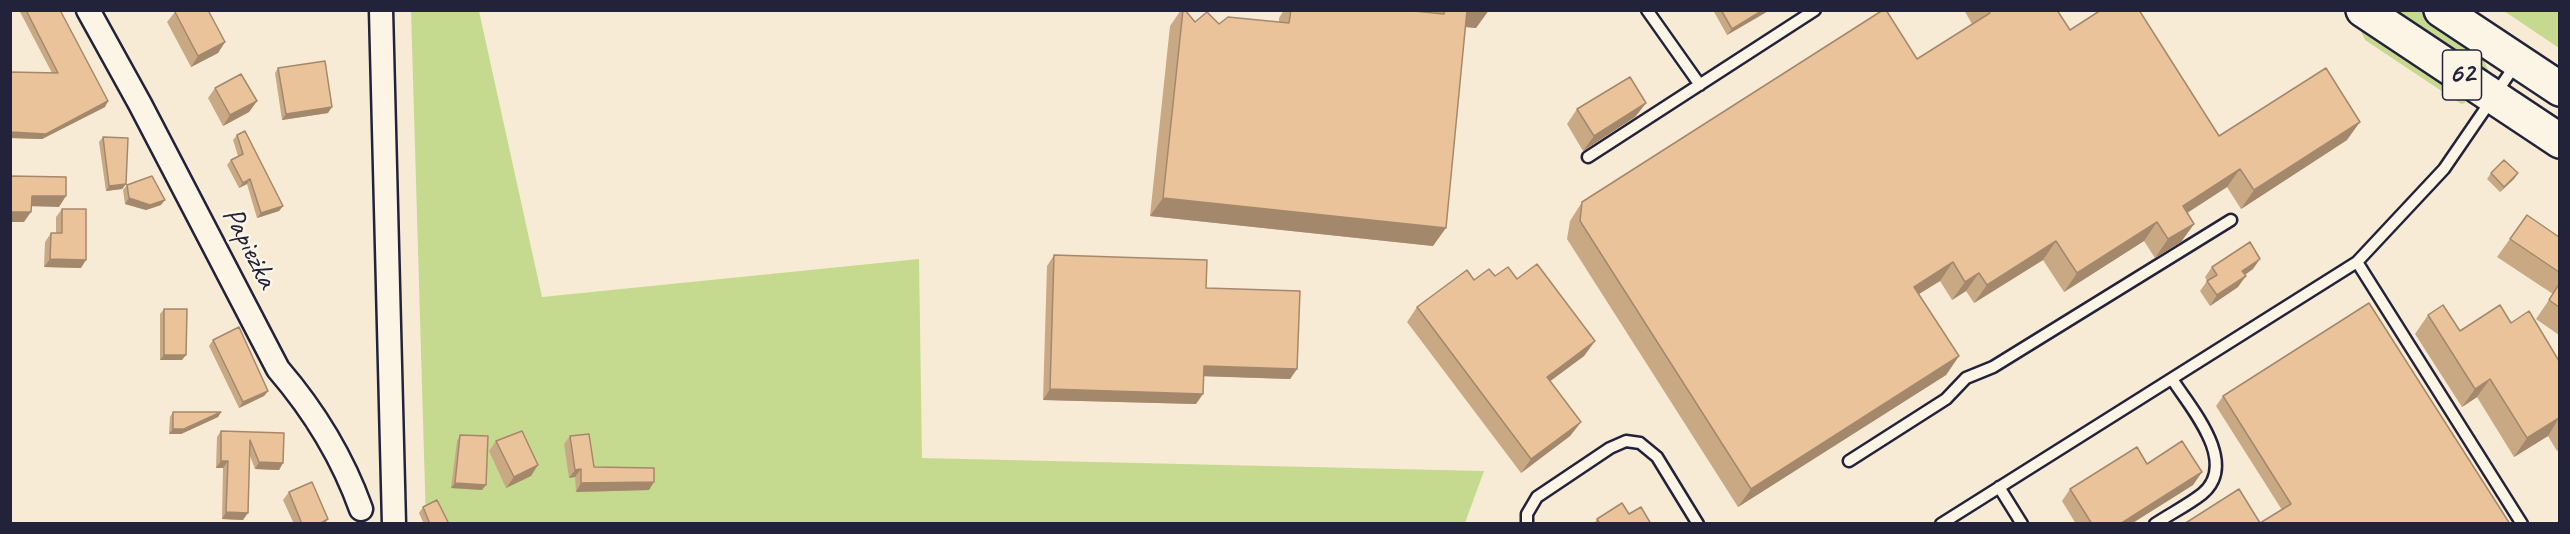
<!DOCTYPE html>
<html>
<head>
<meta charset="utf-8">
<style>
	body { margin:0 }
	#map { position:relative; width:2570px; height:534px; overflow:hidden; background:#f8ebd6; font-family:Caveat,sans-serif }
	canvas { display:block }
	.frame { position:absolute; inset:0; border:12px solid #22223b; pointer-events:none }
</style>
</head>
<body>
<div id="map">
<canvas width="2570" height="534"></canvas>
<div class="frame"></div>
</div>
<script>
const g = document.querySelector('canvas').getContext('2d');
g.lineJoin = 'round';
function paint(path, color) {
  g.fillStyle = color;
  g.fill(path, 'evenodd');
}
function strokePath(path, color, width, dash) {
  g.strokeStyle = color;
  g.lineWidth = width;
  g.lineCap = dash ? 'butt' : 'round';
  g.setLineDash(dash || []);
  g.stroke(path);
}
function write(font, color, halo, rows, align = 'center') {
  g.font = font + ' Caveat,sans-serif';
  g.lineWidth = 5;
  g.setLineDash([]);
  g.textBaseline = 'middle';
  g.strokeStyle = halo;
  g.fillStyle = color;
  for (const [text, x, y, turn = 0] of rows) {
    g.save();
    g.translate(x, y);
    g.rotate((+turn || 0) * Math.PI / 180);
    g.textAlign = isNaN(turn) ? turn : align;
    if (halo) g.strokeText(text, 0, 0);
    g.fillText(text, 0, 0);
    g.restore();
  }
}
const green = new Path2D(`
	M411,11H479L542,297L919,259L922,458L1484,471L1465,523H426Z
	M2388,11C2397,11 2412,8 2421,11C2442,19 2488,52 2489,75Z
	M2504,11H2559V48Z
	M2366,28L2465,97V103L2461,104L2365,40L2361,32Z`);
const lane = new Path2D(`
	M1647,10L1700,85
	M1588,157L1815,10
	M2357,262L2522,524
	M1849,461L1946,399L1966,378L1993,367L2231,220
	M1999,487L2022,524
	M1527,524V514L1537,497L1610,448L1626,441L1640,443L1657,457L1698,524
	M1941,524L2357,262L2444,169L2516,64
	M2155,524C2170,514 2188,505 2202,494C2240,463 2190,407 2172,379`);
const street = new Path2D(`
	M88,10L140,104L278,369C315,412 342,456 361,509
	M381,10L394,524`);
const primary = new Path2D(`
	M2363,10L2560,141
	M2441,10L2560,89`);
const wall = new Path2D(`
	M19,10H60L105,107L42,139L10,138V72L52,73Z
	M1181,10H1185L1195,22L1219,24L1279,22V18L1284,10H1404L1433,13L1434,10H1489L1476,28L1466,27L1433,246L1150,216L1170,26Z
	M1713,10H1770L1727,35Z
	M1964,10H2057L2070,30L2219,136L2347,140L2241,209L2227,187L2187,213L2194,224L2181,242L2155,258L2144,241L2064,292L2043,260L1974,303L1966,291L1952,300L1940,281L1919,294L1959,356L1946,375L1738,507L1567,239L1570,221L1582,202L1917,59L1972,24Z
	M175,12L225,42L218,53L191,67L167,22Z
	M278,68L328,113L282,120L275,73Z
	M215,88L257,101L249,112L223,126L208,98Z
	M1646,103L1635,117L1583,151L1567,124L1577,109Z
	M237,135L283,206L279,211L257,218L247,184L239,188L227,165L231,160L238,156L233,140Z
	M103,137L126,184L122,189L106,191L99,142Z
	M2491,173H2518L2514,179L2500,192L2487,179Z
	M127,185L161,205L146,210L125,204L123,190Z
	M62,209L81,268L44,267L45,242L51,233H56V217Z
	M2527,215L2559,237V335L2536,319L2553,294L2497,257Z
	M1054,255L1206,288L1297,369L1290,379L1204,376L1196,404L1043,400L1047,266Z
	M2212,267L2253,269L2245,275L2238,287L2210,306L2200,291L2207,281L2205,277Z
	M1495,276L1517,279L1595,341L1584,356L1550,381L1581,422L1570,436L1521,473L1407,322L1417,307L1474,280Z
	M164,309L182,360H160V314Z
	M2428,315L2460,331L2511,323L2559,361V449L2557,451L2548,436L2514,457L2477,397L2462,407L2415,334Z
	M213,340L268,391L264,396L239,408L209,346Z
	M2223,396L2510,524L2260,523L2282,510L2216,406Z
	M173,412H221L218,417L181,434H169L170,417Z
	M221,431L284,433L283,463L279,470L255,469L250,456L243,520L222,519L223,468H216L217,437Z
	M460,435L482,490L451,488L457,441Z
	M570,436L594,467L649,490L576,492L575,477L569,478L564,444Z
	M496,441L531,476L506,488L489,451Z
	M2202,472L2193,485L2131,524H2076L2062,501L2070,489Z
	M289,492L328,519L325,524H294L283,500Z
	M423,507L449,524H424L419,513Z
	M1629,514L1651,524H1594L1597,519Z`);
const shadedWall = new Path2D(`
	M1466,10H1489L1476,28L1455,26Z
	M1763,10H1770L1727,35L1732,29Z
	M225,42L218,53L191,67L198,56Z
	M108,101L105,107L42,139L10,138V132Z
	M257,101L249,112L223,126L230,115Z
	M1646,103L1635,117L1583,151L1594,136Z
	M332,107L328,113L282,120L286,114Z
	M2360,122L2347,140L2241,209L2254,190Z
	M2240,169L2227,187L2170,224L2183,206Z
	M2518,173L2514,179L2500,192L2504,187Z
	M250,179L247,184L239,188L243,183Z
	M126,184L122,189L106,191L109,186Z
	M32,196H66L59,207L24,206Z
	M129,198L165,200L161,205L146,210L125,204Z
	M1163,198L1446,228L1433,246L1150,216Z
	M283,206L279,211L257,218L261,213Z
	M10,212H31L24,222H10Z
	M2157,222L2144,241L2064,292L2077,273Z
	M2194,224L2181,242L2155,258L2168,239Z
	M2056,241L2043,260L1974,303L1987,285Z
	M50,259L86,260L81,268L44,267Z
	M2260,259L2253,269L2235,281L2242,271Z
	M1953,262L1940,281L1901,305L1914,287Z
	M1979,273L1966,291L1952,300L1965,282Z
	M2246,276L2238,287L2210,306L2217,295Z
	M1595,341L1584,356L1537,391L1547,377Z
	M164,355H186L182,360H160Z
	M1959,356L1946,375L1738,507L1751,489Z
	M1204,366L1297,369L1290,379L1197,376Z
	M2490,379L2477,397L2462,407L2475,389Z
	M1050,389L1203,394L1196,404L1043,400Z
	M268,391L264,396L239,408L243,402Z
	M221,412L218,417L181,434H169L173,429Z
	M2559,418L2548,436L2514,457L2527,438Z
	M1581,422L1570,436L1521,473L1531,459Z
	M221,461H228L223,468H216Z
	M259,462L283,463L279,470L255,469Z
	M538,465L531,476L506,488L514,477Z
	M581,469L575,477L569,478L575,470Z
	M2202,472L2193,485L2131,524H2120Z
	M654,482L649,490L576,492L581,483Z
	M455,483L486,485L482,490L451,488Z
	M226,512L248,513L243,520L222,519Z`);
const building = new Path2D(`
	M26,10H60L108,101L46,134L10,132V72L58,73Z
	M178,10H208L225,42L198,56L175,12Z
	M1183,10H1185L1195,22L1207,12L1219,24L1228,17L1289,23L1291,10H1404L1444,14L1445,10H1467L1446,228L1163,198Z
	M1721,10H1763L1732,29Z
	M1883,10H1886L1917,59L1990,13L1988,10H2057L2070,30L2101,10H2139L2219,136L2326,68L2360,122L2254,190L2240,169L2183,206L2194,224L2168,239L2157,222L2077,273L2056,241L1987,285L1979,273L1965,282L1953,262L1914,287L1959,356L1751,489L1580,221L1582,202Z
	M325,61L332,107L286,114L278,68Z
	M241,74L257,101L230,115L215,88Z
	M1630,77L1646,103L1594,136L1577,109Z
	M245,131L283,206L261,213L250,179L243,183L231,160L243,154L237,135Z
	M103,137L128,138L126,184L109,186Z
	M2504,160L2518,173L2504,187L2491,173Z
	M10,176L66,177V196H32L31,212H10Z
	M152,176L165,200L150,205L129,198L127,185Z
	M62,209H86V260L50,259L51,233H62Z
	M2527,215L2559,237V272L2510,239Z
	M2250,242L2260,259L2242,271L2246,276L2217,295L2207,281L2217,275L2212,267Z
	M1054,255L1207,260L1206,288L1300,291L1297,369L1204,366L1203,394L1050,389Z
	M1537,264L1595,341L1547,377L1581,422L1531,459L1417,307L1467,270L1474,280L1489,269L1495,276L1508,267L1517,279Z
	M2559,284V307L2549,300Z
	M2369,303L2510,524H2184L2239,489L2260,523L2291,504L2223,396Z
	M2443,305L2460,331L2500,305L2511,323L2529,311L2559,361V418L2527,438L2490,379L2475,389L2428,315Z
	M164,309H187L186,355H164Z
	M239,327L268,391L243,402L213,340Z
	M173,412H221L184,429H173Z
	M221,431L284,433L283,463L259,462L250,440L248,513L226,512L228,461H221Z
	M522,431L538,465L514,477L496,441Z
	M589,434L594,467L654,468V482L581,483V469L575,470L570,436Z
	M460,435L488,436L486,485L455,483Z
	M2182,441L2202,472L2120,524H2092L2070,489L2137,447L2147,464Z
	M312,482L328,519L319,524H302L289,492Z
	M437,500L449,524H430L423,507Z
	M1622,503L1629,514L1641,507L1651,524H1600L1597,519Z`);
const shields = [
	[2462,75,39]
];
const shieldNames = [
	["62",2462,75]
];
const streetNames = [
	["Papieżka",249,248,63]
];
paint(green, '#c6da8f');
strokePath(lane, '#22223b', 15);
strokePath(street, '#22223b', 27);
strokePath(primary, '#22223b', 38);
strokePath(lane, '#fcf5e5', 10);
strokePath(street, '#fcf5e5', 22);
strokePath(primary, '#fcf5e5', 33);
paint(wall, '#c9a884');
paint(shadedWall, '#a4886c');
paint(building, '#eac39a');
strokePath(building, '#a4886c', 1.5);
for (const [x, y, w] of shields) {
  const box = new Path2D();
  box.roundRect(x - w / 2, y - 25, w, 50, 4.5);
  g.fillStyle = '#fcf5e5';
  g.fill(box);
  strokePath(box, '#22223b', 1.5);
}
write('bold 28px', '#22223b', null, shieldNames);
write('30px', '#22223b', '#fcf5e5', streetNames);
</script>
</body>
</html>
